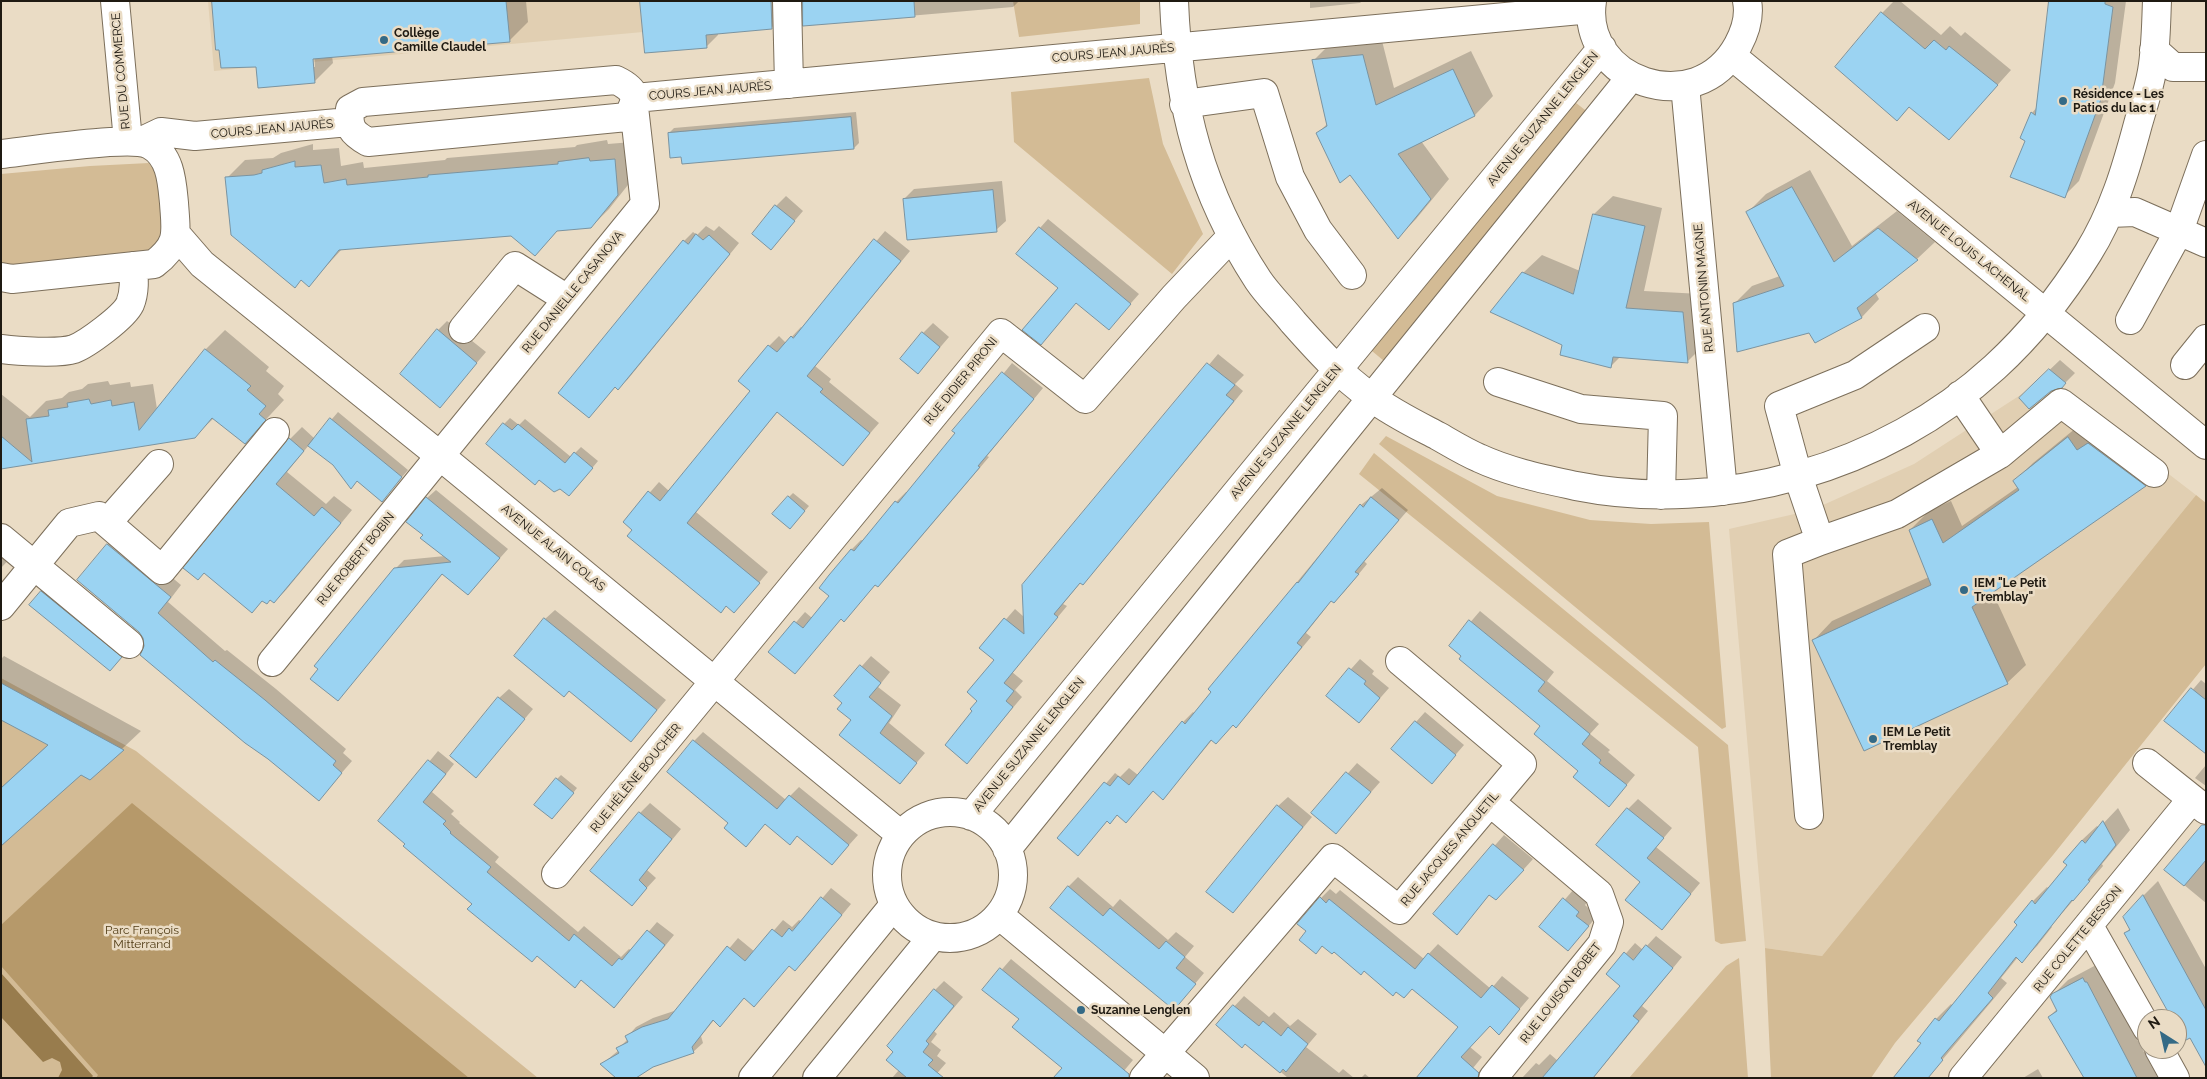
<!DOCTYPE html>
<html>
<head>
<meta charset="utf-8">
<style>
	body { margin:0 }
	#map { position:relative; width:2207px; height:1079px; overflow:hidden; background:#eadcc5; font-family:Raleway,sans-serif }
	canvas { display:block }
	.frame { position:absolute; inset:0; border:2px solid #1f1a12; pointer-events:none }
	.north { position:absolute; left:2137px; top:1009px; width:50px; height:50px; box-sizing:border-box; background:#eadcc5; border:1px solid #998e7d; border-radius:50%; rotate:325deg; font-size:14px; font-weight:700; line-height:20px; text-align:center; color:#1f1a12 }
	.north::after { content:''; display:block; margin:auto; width:18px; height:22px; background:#346a86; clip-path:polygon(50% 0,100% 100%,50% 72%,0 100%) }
</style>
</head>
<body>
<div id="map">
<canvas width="2207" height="1079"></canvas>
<div class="frame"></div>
<div class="north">N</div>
</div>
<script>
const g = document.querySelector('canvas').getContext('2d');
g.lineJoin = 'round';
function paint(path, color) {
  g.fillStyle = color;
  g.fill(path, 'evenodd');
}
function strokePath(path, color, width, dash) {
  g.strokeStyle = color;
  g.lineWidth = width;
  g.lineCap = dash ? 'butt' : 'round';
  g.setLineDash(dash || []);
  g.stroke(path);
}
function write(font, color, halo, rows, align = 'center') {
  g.font = font + ' Raleway,sans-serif';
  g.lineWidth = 5;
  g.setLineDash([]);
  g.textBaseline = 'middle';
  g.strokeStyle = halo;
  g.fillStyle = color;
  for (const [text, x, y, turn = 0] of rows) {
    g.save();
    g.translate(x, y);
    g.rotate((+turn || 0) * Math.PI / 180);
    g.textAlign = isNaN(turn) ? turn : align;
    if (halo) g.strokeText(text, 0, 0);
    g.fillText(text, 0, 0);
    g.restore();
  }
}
const built = new Path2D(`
	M208,1H703L707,48L645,53L643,32L313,62L315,83L258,88L256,67L214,71Z
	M2045,379L2196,495L1822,956L1765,948L1729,529L1812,510L1914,464Z`);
const green = new Path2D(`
	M1013,1H1140V24L1019,37Z
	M1149,78L1163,144L1203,234L1172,274L1014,142L1011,92Z
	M1571,99L1594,117L1390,366L1366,346Z
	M149,163L159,177L162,237L149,250L11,266L1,264V174L90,166Z
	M1386,436L1497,496L1590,520L1651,524L1709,522L1726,727L1722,729L1379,444Z
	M1374,453L1728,745L1746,941L1721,944L1715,941L1698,747L1359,474Z
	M2196,495L2206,503V664L2053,855L1895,1043L1871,1078H1771L1765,948L1822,956Z
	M1,678L136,751L538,1078H1Z
	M1739,958L1748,1078H1629L1726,966Z`);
const forest = new Path2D(`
	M132,803L469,1078H96L98,1075L1,966V925Z`);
const water = new Path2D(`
	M1,973L93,1076L91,1078H58L62,1070L60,1062L52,1058L43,1062L1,1017Z`);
const shadow = new Path2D(`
	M213,1H526L528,22L509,41L332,56L333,63L314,82ZM311,53H314L315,67H312Z
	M641,1H783V17L771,28L718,33V35L707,46L646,52Z
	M802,1H1019L1013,7L804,25Z
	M1310,1H1362L1360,3L1310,8Z
	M1894,1H1900L1941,35L1950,26L1961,36L1965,32L2011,70L1949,139L1910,106L1897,119L1882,13Z
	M2050,1H2126L2115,83L2079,181L2064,196L2027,140L2032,113L2037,107Z
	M1381,37L1394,88L1471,51L1493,96L1475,115L1421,141L1449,179L1416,219L1398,238L1351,173L1318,133L1327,124L1313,61L1332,42Z
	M856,112L859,143L854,148L683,156L669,133L674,128Z
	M607,140L608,144L632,142L635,176L609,209L591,227L559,229L535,255L511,234L342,249L309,285L227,178L245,160L273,158L281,153L313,144V150L339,148L341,166L363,162L364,168L445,160L447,158L575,147L577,145Z
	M1810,170L1852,246L1897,211L1935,242L1917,259L1875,292L1879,299L1862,317L1815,342L1809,331L1734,304L1752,286L1780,276L1748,212L1766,194Z
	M1002,181L1006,221L996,230L904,199L914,189Z
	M786,196L803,211L771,248L776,206Z
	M1613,196L1662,208L1644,291L1701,294L1706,343L1687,362L1621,356L1611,366L1564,344L1523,273L1542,255L1580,271L1594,214Z
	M1048,219L1139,294L1109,328L1059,288L1040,228Z
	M706,226L714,231L719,226L739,243L628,379L618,388L616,386L589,417L684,241L693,232L697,235Z
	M885,231L910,251L815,366L831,379L829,382L879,423L852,454L778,411L696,512L768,572L734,612L624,522L659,482L669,491L752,391L769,346L779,336L786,343L801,327L803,328Z
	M447,321L486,352L440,406L438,330Z
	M933,323L949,337L918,373L923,333Z
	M225,330L269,367L266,371L284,386L278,394L284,400L245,442L214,418L194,437L1,468V394L30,417L46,401L62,398L69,392L82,389L88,384L108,381L110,385L130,382L131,387L153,384L157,409L206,349Z
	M1218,354L1244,375L1235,384L1243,391L1092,574L1081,582L1063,604L1067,606L1012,672L1023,681L1015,690L1022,697L967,762L974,711L995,660L981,648L1015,609L1024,617V586Z
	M2060,360L2075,373L2061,387L2020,398Z
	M1012,363L1043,388L987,456L989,457L888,576L878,586L876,584L844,620L842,618L770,652L805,612L812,618L830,596L852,549L861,540L864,541L896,502L906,492L907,494Z
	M338,412L408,470L382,500L309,445L287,472L326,504L334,496L352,510L286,590L274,602L270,599L263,600L252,611L204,572L290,439L302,427L315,439Z
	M510,418L519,425L525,419L571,457L581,447L598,461L575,489L560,487L539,478L504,424Z
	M2087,419L2164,467L2145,485L1992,591L2026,665L2007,683L1814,640L1832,621L1929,577L1910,530L1929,511L1951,501L1962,526L2018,487L2015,481L2033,463Z
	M1382,488L1408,510L1364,561L1367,564L1344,592L1334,602L1332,600L1306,633L1311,637L1245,716L1212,740L1172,788L1154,790L1126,821L1118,814L1108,820L1088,844L1059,838L1115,773L1120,777L1129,768L1138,775L1183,722L1193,712L1195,714L1297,582L1361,505Z
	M436,490L508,549L468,594L443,573L338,700L395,569L404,560L445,556L424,535L427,498Z
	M793,493L809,506L790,528L789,497Z
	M119,533L181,585L168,602L225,651L227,650L276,689L346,749L343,753L352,761L319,799L146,646L145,638L107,545Z
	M1,541L15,553L1,568Z
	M51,582L130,647L110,670L42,592Z
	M555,610L666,700L631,741L570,690L545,619Z
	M1480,611L1554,672L1547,681L1599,724L1590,734L1610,750L1608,752L1635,775L1618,795L1580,771L1542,726L1450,646Z
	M4,656L141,731L90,779L81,774L1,844V788L49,744L1,718V659Z
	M871,656L890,672L878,687L901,705L889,723L925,753L899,783L853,720L844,702L836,695Z
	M1360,659L1374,671L1372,674L1389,688L1359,722L1327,696Z
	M2201,680L2206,684V752L2166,721Z
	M509,689L533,709L476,776L499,698Z
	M1425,712L1464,745L1432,782L1416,722Z
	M703,732L786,800L799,787L858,835L832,864L798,835L766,823L755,836L730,823L694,741Z
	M438,751L454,764L432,792L454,811L451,814L460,822L459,823L499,857L495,862L578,932L584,926L621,957L629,949L632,951L657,922L674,935L623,997L582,979L575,987L474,904L380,821Z
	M1357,763L1380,782L1336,832L1313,813Z
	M2206,765V786L2195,778Z
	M561,775L577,788L557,813V779Z
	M1288,797L1312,817L1233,912L1278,806Z
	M1638,799L1672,828L1656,847L1700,883L1671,918L1642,882L1628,809Z
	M650,803L681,829L647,870L656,878L632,904L640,813Z
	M2118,808L2130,830L2102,864L2103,866L2051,926L2052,927L2037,946L2022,961L2018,957L2001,978L2007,983L1927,1078L1923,1043L1919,1040L1936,1019L1951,1004L1953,1006L2019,925L2033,901L2047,887L2049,889L2069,865L2065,862L2082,840L2097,826L2099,828Z
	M2206,834V903L2166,870Z
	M1504,835L1533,859L1506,889L1490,894L1457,933L1435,914Z
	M1078,877L1113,907L1120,899L1168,940L1176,932L1194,946L1185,957L1204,973L1183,998L1068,887Z
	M2158,881L2206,969V1043L2177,1025V1019H2173L2126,933L2130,928L2142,897Z
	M831,888L851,904L805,960L795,970L790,965L744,998L720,1025L714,1020L701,1036L703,1043L693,1052L602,1064L619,1050L618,1049L628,1039L627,1037L636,1027L653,1018L677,1010L738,938L755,952L783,920L792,927L799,920L802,922Z
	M1330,889L1336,894L1340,890L1424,959L1438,944L1491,989L1502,976L1529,998L1499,1033L1490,1025L1470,1047L1482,1057L1465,1078H1432L1460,1027L1412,988L1365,970L1323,945L1316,952L1307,931L1321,898Z
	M1574,889L1588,901L1585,905L1597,916L1577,940L1541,927Z
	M1656,936L1682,957L1642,1006L1648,1011L1595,1076L1522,1078L1536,1063L1539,1065L1550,1054L1558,1061L1622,985L1608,974L1635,943L1643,950Z
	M1011,959L1133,1060L1118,1078L1064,1068L1021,1019L984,990Z
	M2098,964L2116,995L2125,1017L2158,1078H2084L2065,1042L2049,1017L2058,1008L2051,997L2068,980Z
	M944,981L963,997L934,1031L937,1034L931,1042L941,1050L937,1056L946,1063L933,1078H892L899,1070L895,1052L935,990Z
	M1244,996L1269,1017L1274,1012L1290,1026L1298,1019L1317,1034L1306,1047L1339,1073L1343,1069L1354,1078H1288L1246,1043L1217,1025Z
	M2038,1069L2043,1078H2023Z
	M1365,1074L1370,1078H1361Z`);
const building = new Path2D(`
	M212,1H506L510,42L313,59L315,83L258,88L256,67L221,68L219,50H216Z
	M640,1H771L772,29L706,35L707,48L645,53Z
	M803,1H914L915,17L803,26Z
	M2049,1H2105V4L2113,7L2101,99L2065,198L2010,177L2025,141L2020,138L2031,112L2035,115Z
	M1881,12L1925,49L1934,40L1946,50L1949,46L1998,85L1949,140L1909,107L1897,121L1835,67Z
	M1363,55L1376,105L1453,69L1475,116L1398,154L1431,199L1398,239L1350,175L1340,183L1316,133L1327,126L1312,60Z
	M851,117L854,149L682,164L681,157L670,158L668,133Z
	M589,158L590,161L615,159L618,195L591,228L557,231L535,256L511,236L339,250L309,287L301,280L295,288L231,235L225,177L254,175L262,173V170L295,161V167L321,165L324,183L346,179L347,185L428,177V175L558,164V162Z
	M1792,187L1834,262L1878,228L1918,260L1857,308L1862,318L1815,343L1809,333L1737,352L1733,303L1784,286L1746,212Z
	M993,190L997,232L907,240L903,199Z
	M775,205L795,221L771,250L752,234Z
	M1593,214L1645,226L1626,308L1683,312L1688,363L1613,357L1611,368L1560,355L1562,345L1490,312L1522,272L1573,294Z
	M1039,227L1131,304L1109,330L1076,303L1041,345L1022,330L1058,288L1016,254Z
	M696,234L703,240L709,235L730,254L618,390L615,387L589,418L558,393L683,240L688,244Z
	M874,239L901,261L807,376L823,389L820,392L870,433L843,466L777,412L687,523L760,583L734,613L726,606L721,613L627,536L632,530L623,522L648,491L660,501L750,391L738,381L768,345L777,352L791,336L793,338Z
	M437,329L477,363L440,408L400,374Z
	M922,332L940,347L918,374L900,359Z
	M205,349L251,386L247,390L266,406L259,414L266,420L245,444L212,418L195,438L1,469V436L32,462L26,419L49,416L48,410L68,407L67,403L89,399L91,404L111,400L112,406L134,402L139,430Z
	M1207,363L1235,385L1226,395L1234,401L1083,585L1080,583L1054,614L1058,617L1004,683L1014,691L1006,701L1013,707L967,764L945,745L972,711L970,709L977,701L967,692L994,660L979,648L1004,618L1024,634L1022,585Z
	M2049,369L2066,383L2062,388L2051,391L2029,409L2019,398Z
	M1002,372L1034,399L978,466L980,467L878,587L875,585L844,622L841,619L795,674L768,652L794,621L803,628L829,596L819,588L829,575L851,549L854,551L895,501L898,503L955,433L952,431Z
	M330,418L402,477L382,502L357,481L351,489L333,465L308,446Z
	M503,423L512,430L518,424L565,463L574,452L593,468L569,496L560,489L554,492L539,480L535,485L486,444Z
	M2068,437L2077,450L2088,443L2146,486L1972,607L2008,684L1864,751L1812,640L1931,585L1909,530L1932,519L1943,543L2019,490L2013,481Z
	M289,438L304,451L276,484L314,516L322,507L341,523L274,603L270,600L267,604L262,601L252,613L204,573L198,580L183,568Z
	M788,496L805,511L790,529L772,514Z
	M426,497L500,558L468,595L442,574L338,701L310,679L318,669L314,666L394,568L451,562L420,538L423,535L406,522Z
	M1371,497L1399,520L1355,572L1359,574L1334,603L1331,601L1297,643L1302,647L1236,728L1233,725L1216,744L1211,740L1163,800L1153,791L1126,823L1117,815L1110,824L1107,821L1078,856L1057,838L1104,782L1110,786L1118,776L1129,785L1182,721L1185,724L1211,692L1208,689L1297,582L1298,583L1360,504L1363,507Z
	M107,544L171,597L158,613L213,662L215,660L265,700L336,761L333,765L342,773L319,801L268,759L245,743L140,655L144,646L143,638L139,632L77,580Z
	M41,591L122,657L110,671L29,605Z
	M544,618L657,710L631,742L569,691L564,697L514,656Z
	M1469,620L1545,682L1538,691L1590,734L1582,744L1601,760L1599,763L1627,785L1609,807L1573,777L1578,771L1534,734L1540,726L1459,659L1461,656L1449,646Z
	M860,665L881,683L869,697L892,716L880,733L917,763L900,784L839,735L851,720L837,709L842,703L834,696Z
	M1349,668L1366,681L1364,684L1380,698L1359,723L1326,696Z
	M1,683L124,750L90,780L81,775L1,846V788L48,745L1,720Z
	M2191,688L2206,700V754L2164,721Z
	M498,697L525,719L476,778L450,756Z
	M1415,721L1456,755L1432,784L1391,749Z
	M693,740L777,809L789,795L849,845L832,865L797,836L790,845L765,824L746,847L724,828L728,823L667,772Z
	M428,760L446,774L423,802L446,821L443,824L451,832L450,833L491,867L487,872L569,941L574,934L612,966L619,958L622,960L647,930L665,945L614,1008L581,980L575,988L537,956L532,962L467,909L472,904L403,846L405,844L378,821Z
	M1346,772L1371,792L1336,834L1311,813Z
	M556,778L574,793L552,819L534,805Z
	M1277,805L1303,827L1233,913L1206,892Z
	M1627,808L1664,838L1647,858L1691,894L1662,930L1625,900L1640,882L1596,845Z
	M639,812L672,839L639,880L647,888L632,906L590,871Z
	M2103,821L2116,845L2088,880L2090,881L2073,901L2072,900L2022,963L2016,957L1988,993L1993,998L1941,1058L1943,1060L1928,1078H1893L1921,1043L1917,1041L1935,1018L1939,1021L2017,925L2014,922L2032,900L2035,904L2067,865L2063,862L2082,840L2085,843Z
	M2202,825H2206V860L2184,886L2164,870Z
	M1493,844L1524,870L1496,900L1489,895L1457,935L1433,914Z
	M1068,886L1103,916L1110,908L1159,949L1166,941L1185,957L1176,968L1196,984L1174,1010L1050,908Z
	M2143,895L2206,1010V1067L2190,1038L2184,1041L2177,1028V1019H2172L2124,933L2130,930L2123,917Z
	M821,897L842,915L795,971L789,966L754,1007L744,998L720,1027L713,1020L692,1047L694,1053L653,1067L636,1078H616L600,1064L619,1053L616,1048L628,1042L625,1036L642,1027L668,1019L727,946L745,961L772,929L782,937L789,928L792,931Z
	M1320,897L1326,903L1329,899L1415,969L1428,953L1481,998L1492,985L1520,1009L1499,1035L1490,1026L1461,1057L1479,1073L1478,1078H1416L1458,1027L1412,989L1404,998L1396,992L1393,996L1364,971L1361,975L1334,952L1332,954L1322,946L1316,954L1299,940L1306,931L1297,924Z
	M1563,898L1579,912L1576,916L1589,926L1568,951L1539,927Z
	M1646,945L1673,968L1633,1016L1639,1021L1593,1078H1542L1620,986L1606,974L1624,952L1633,960Z
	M1000,968L1129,1074V1078H1053L1062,1068L1012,1027L1019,1019L982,990Z
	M2083,978L2085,982H2087L2137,1078H2084L2048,1017L2057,1011L2050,997L2052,994Z
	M934,989L954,1006L926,1041L929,1044L923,1052L933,1060L928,1065L944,1078H907L886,1060L893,1052L887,1046Z
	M1233,1005L1259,1026L1263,1021L1281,1036L1288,1027L1308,1044L1286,1072L1283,1069L1280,1073L1245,1044L1242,1048L1216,1025Z`);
const minor = new Path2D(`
	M115,1L128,141
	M787,1L789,84
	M1174,1C1178,105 1201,193 1258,280C1268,295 1282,308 1293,322C1317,349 1341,376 1371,397C1392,413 1415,424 1438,436C1452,444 1465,452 1479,458C1509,472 1544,479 1576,486C1722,515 1885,468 1995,367C2031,334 2062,295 2088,253C2113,213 2126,169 2138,124C2143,106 2149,89 2152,71C2156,48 2156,24 2157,1
	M1592,1C1580,81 1696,122 1738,45C1745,32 1750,16 1747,1
	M2154,50L2173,67H2206
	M1732,56L2206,445
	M616,80C635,89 640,98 627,117L368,142C352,133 348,128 350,109L363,102Z
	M1685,85L1723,491
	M635,98L1591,9
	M1184,104L1264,93L1290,177L1318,230L1352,275
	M140,142L161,132L195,136L349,122
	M1,154C28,151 131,135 150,145C171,156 172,183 174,203C176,233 180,244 154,264L12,279L1,277
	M2110,213L2135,212L2206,243
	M176,234L202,264L439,455L901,835
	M2130,320L2179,231L2206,155
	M1925,328L1855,375L1779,406L1798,476L1820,541L1897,514L2000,454L1960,395
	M463,329L515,266L567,299
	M1,349C17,351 59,354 74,349C87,344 124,317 130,304C135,292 134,279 133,266
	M2185,365L2206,339
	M1498,382L1581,409L1663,416L1661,495
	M2000,454L2061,403L2154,473
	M107,523L159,464
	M1,538L129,644
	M1,606L69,523L99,516L162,570L275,432
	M272,662L645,204L634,107
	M2147,763L2206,810
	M1490,802L1599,894L1609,922L1602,944L1493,1078
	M887 875a63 63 0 1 1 126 0a63 63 0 1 1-126 0Z
	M1809,815L1787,554L1820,541
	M971,816L1602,48
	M1007,849L1631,77
	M556,874L1001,333L1085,399L1174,297L1232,236
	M999,915L1195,1078
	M2089,926L2147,1028
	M2159,1049L2175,1078
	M753,1078L894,905
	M817,1078L933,936
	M1144,1078L1333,858L1399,910L1522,764L1400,661
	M1963,1078L2192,799`);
const markers = [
	[384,40,5,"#346a86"],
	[2063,101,5,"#346a86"],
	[1964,590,5,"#346a86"],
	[1873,739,5,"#346a86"],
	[1081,1010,5,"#346a86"]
];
const poiNames = [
	["Collège",394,33],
	["Camille Claudel",394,47],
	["Résidence - Les",2073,94],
	["Patios du lac 1",2073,108],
	["IEM \"Le Petit",1974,583],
	["Tremblay\"",1974,597],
	["IEM Le Petit",1883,732],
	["Tremblay",1883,746],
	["Suzanne Lenglen",1091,1010]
];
const streetNames = [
	["COURS JEAN JAURÈS",1113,53,-5],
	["RUE DU COMMERCE",121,71,-95],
	["COURS JEAN JAURÈS",710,91,-5],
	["AVENUE SUZANNE LENGLEN",1543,119,-51],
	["COURS JEAN JAURÈS",272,129,-5],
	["AVENUE LOUIS LACHENAL",1969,251,39],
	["RUE ANTONIN MAGNE",1704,288,-95],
	["RUE DANIELLE CASANOVA",573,292,-51],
	["RUE DIDIER PIRONI",961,381,-51],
	["AVENUE SUZANNE LENGLEN",1286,432,-51],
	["AVENUE ALAIN COLAS",553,548,39],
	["RUE ROBERT BOBIN",356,559,-51],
	["AVENUE SUZANNE LENGLEN",1029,745,-51],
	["RUE HÉLÈNE BOUCHER",636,778,-51],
	["RUE JACQUES ANQUETIL",1450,849,-50],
	["RUE COLETTE BESSON",2078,939,-51],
	["RUE LOUISON BOBET",1561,993,-52]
];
const parkNames = [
	["Parc François",142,930],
	["Mitterrand",142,944]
];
paint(built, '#e1cfb2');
paint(green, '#d3bb95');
paint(forest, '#b6996a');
paint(water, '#987c4d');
paint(shadow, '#0003');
paint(building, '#9bd3f2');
strokePath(building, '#7a93a0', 1);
strokePath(minor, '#7c6f5b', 30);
strokePath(minor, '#fff', 28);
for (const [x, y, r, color] of markers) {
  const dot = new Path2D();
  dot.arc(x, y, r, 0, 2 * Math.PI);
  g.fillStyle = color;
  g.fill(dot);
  strokePath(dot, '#eadcc5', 2);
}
write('bold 12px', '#1f1a12', '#eadcc5', poiNames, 'left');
write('12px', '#1f1a12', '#eadcc5', streetNames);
write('12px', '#4f3a13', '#eadcc5', parkNames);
</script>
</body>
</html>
